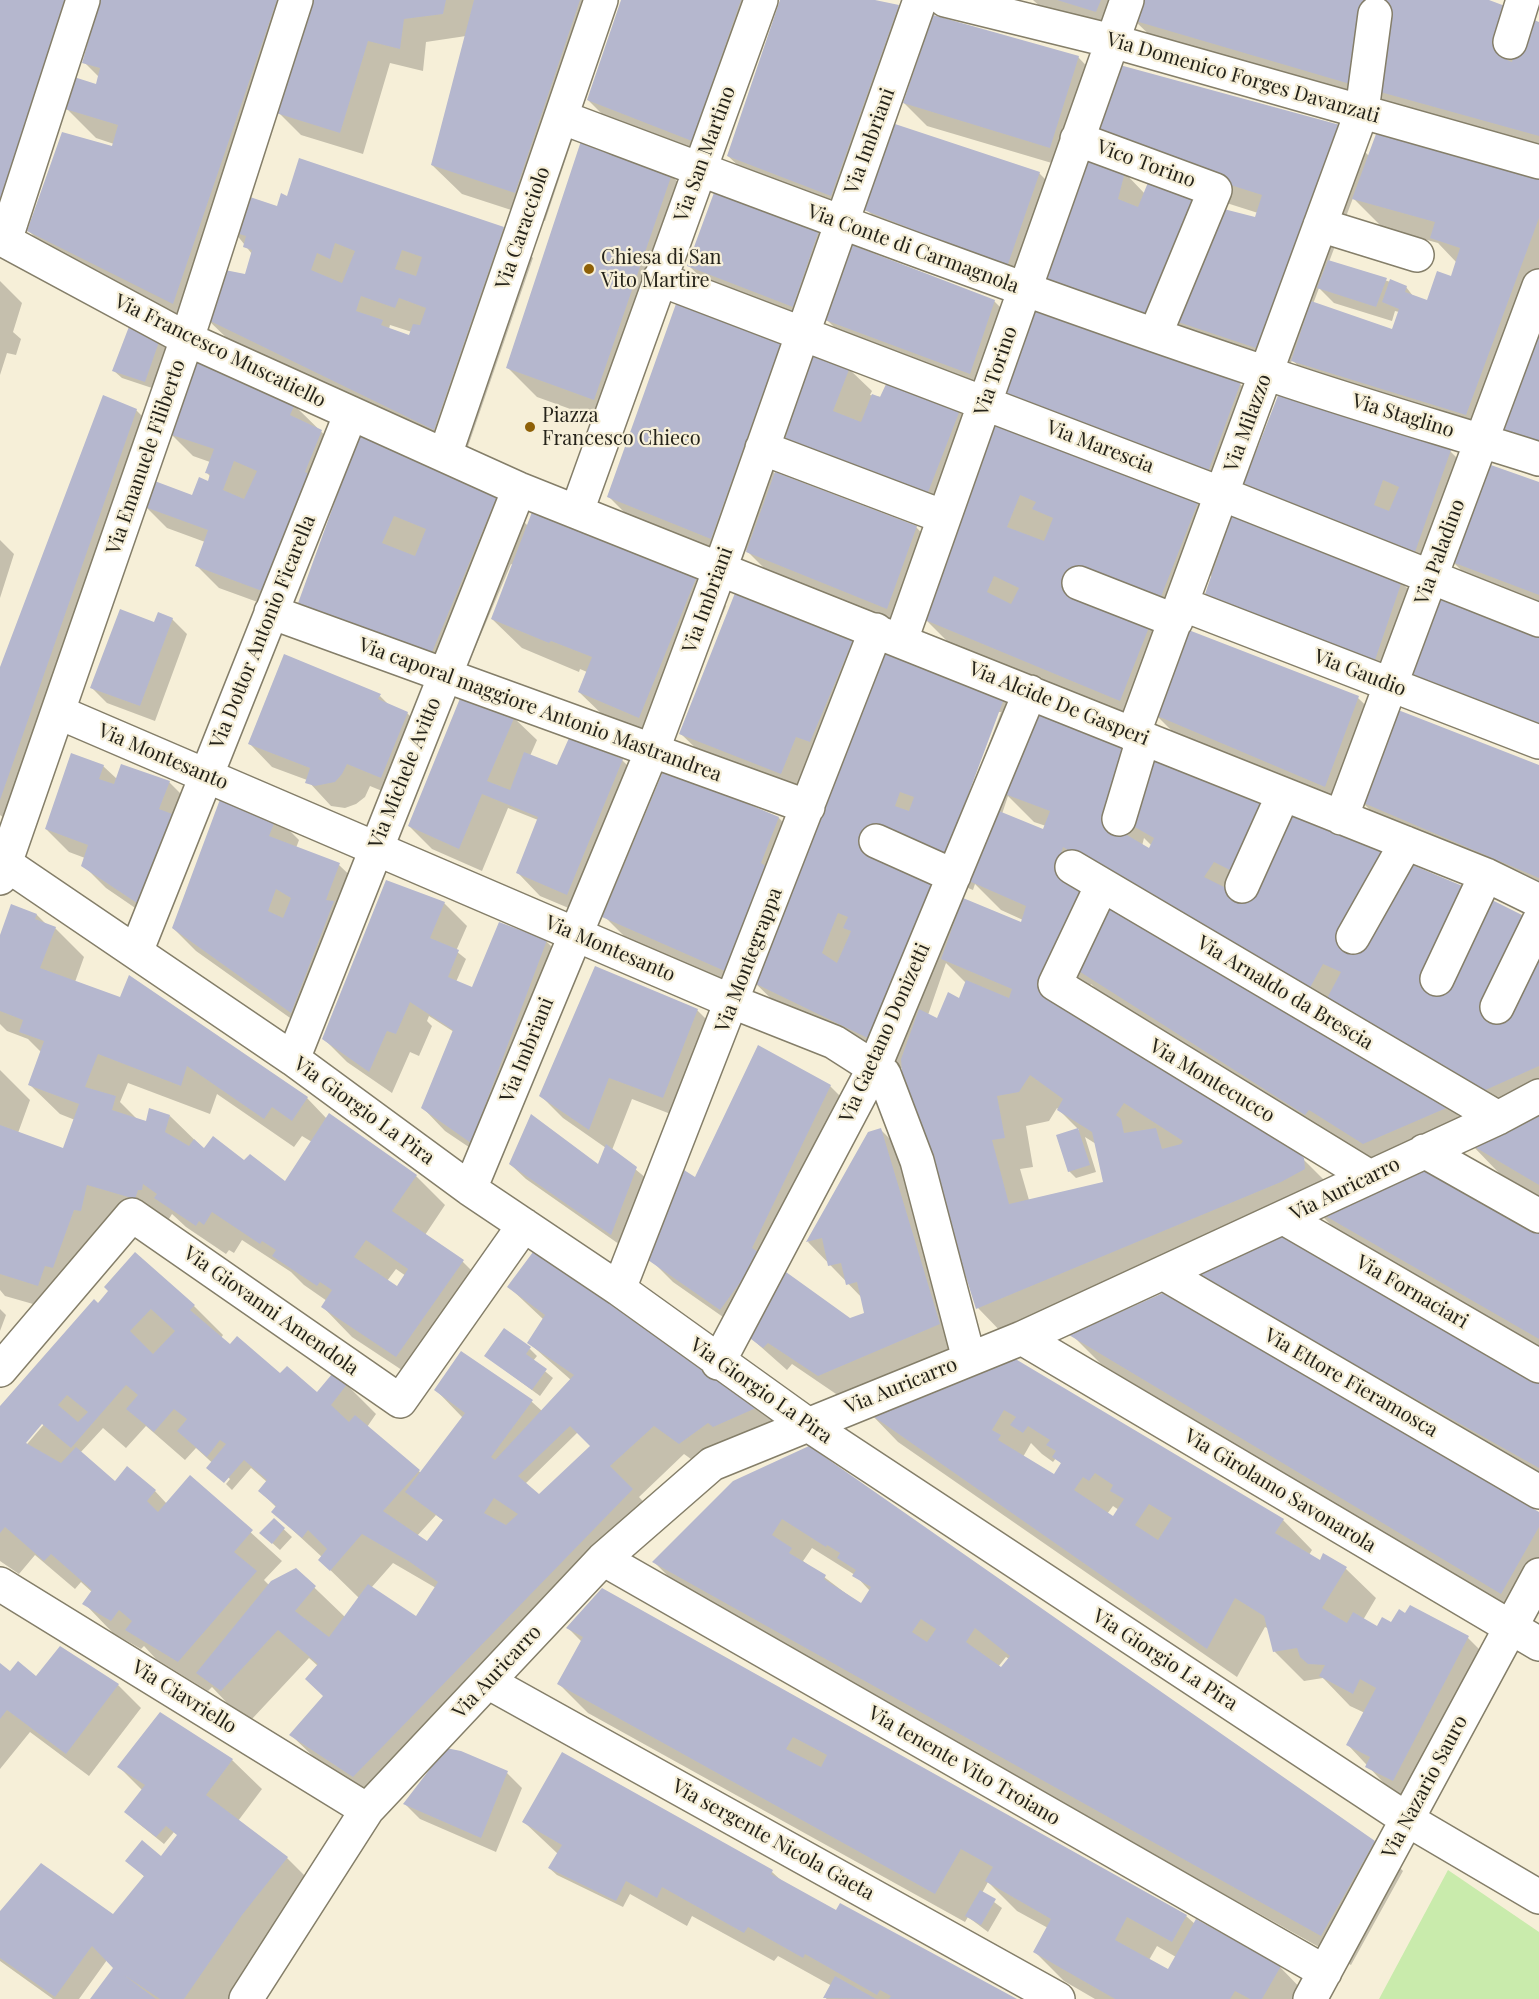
<!DOCTYPE html>
<html>
<head>
<meta charset="utf-8">
<style>
	body { margin:0 }
	canvas { display:block; background:#f6efd8 }
</style>
</head>
<body>
<canvas width="1539" height="1999"></canvas>
<script>
const g = document.querySelector('canvas').getContext('2d');
g.lineJoin = 'round';
function paint(path, color) {
  g.fillStyle = color;
  g.fill(path, 'evenodd');
}
function strokePath(path, color, width, dash) {
  g.strokeStyle = color;
  g.lineWidth = width;
  g.lineCap = dash ? 'butt' : 'round';
  g.setLineDash(dash || []);
  g.stroke(path);
}
function write(font, color, halo, rows, align = 'center') {
  g.font = font + ' "Playfair Display",serif';
  g.lineWidth = 4.5;
  g.setLineDash([]);
  g.textBaseline = 'middle';
  g.strokeStyle = halo;
  g.fillStyle = color;
  for (const [text, x, y, turn = 0] of rows) {
    g.save();
    g.translate(x, y);
    g.rotate((+turn || 0) * Math.PI / 180);
    g.textAlign = isNaN(turn) ? turn : align;
    if (halo) g.strokeText(text, 0, 0);
    g.fillText(text, 0, 0);
    g.restore();
  }
}
const green = new Path2D(`
	M1448,1870L1539,1932V1999H1379Z`);
const shadow = new Path2D(`
	M0,0H93L0,223Z
	M102,0H619L545,221L462,194L432,165L466,36L426,42L423,71L390,63L363,154L301,135L278,112L248,198L278,207L503,228L533,258L464,458L236,347L207,319L203,332L58,261L29,231L113,148L114,144L96,138L67,109L97,86L99,77L84,62ZM236,234L252,254L246,275L224,271ZM390,325L412,332L410,336L389,329Z
	M622,0H771L715,163L611,123L588,100Z
	M781,0H870L898,6L921,29L854,218L751,178L728,156Z
	M1033,0H1131L1119,34L1046,12Z
	M1485,0L1539,23V157L1164,49L1134,20Z
	M1078,57L1100,80L1072,169L927,126L904,103Z
	M1339,126L1369,156L1539,181V460L1531,458L1501,428L1323,390L1292,360L1286,377L1067,301L1125,173L1145,194L1215,214L1256,219L1258,213L1123,170ZM1353,198L1383,228L1438,243L1457,263L1452,277L1428,302L1413,296L1406,287L1329,262ZM1319,288L1334,303L1392,321L1395,311L1399,312L1393,331L1313,304Z
	M1039,173L1062,196L1029,288L889,232L866,209Z
	M671,175L700,205L623,428L537,397L508,368Z
	M818,231L841,254L815,329L712,288L689,266Z
	M0,281L22,303L13,332L21,339L16,355L7,353L0,375Z
	M994,301L1017,324L992,395L849,342L826,319Z
	M678,303L849,369L872,391L870,395L959,411L982,434L949,516L810,462L786,438L774,473L916,527L938,550L910,631L771,575L746,550L740,567L638,526L608,496Z
	M159,340L166,347L152,388L122,378L114,371Z
	M1240,384L1263,406L1231,493L1028,415L1005,392Z
	M294,405L344,454L285,612L219,588L196,565L205,542L167,528L144,505L193,497L209,483L211,477L206,472L210,462L193,456L170,433Z
	M136,410L159,433L20,830L0,815V671Z
	M988,421L1198,501L1228,531L1401,582L1424,605L1397,684L1210,575L1188,631L1358,698L1381,720L1348,809L1179,738L1155,714L1150,729L956,650L926,620Z
	M360,437L497,495L528,526L697,577L726,606L669,746L609,721L579,692L587,672L580,669L579,672L522,648L492,619L513,565L511,564L459,686L328,635Z
	M1450,451L1473,474L1438,573L1245,484Z
	M1539,484V608L1476,585L1453,562Z
	M0,540L14,554L0,598Z
	M172,619L187,634L155,721L107,703L92,688L155,624Z
	M853,640L876,662L803,795L704,756L681,734Z
	M884,654L1004,698L1539,929V1196L1499,1173L1470,1143L1419,1161L1539,1231V1350L1346,1240L1317,1211L1396,1174L1339,1138L1335,1143L1105,998L1091,984L1075,1016L1298,1154L1333,1189L1007,1338L978,1308L903,1069L785,1012L754,982L750,993L627,939L604,916L664,771L779,818L801,841ZM998,712H1001L942,869L939,868ZM1008,796L1034,822L1046,826L1044,830L1002,814ZM1144,838L1152,846L1149,850L1142,846ZM898,859L973,890L975,884L1001,910L1023,920L1022,924L961,907L935,881ZM946,963L966,983L960,1000L938,1020L928,1015ZM1450,1107L1513,1121L1479,1137ZM1057,1108L1079,1130L1058,1136L1069,1171L1076,1178L1096,1172L1085,1137L1096,1144L1105,1183L1029,1200L1020,1169L1033,1167L1026,1126L1049,1121Z
	M380,696L390,706L407,713L430,736L404,800L370,786L365,797L356,804L345,808L331,806L307,780L272,767L250,744Z
	M514,718L537,740L530,756L557,767L622,760L645,783L590,917L540,896L518,873L538,820L508,808L482,871L432,849L409,826Z
	M103,766L117,779L169,782L192,805L163,927L106,888L83,865L85,858L69,852L46,829Z
	M1539,766V893L1390,830L1361,801Z
	M276,817L299,840L296,848L339,865L362,887L314,1035L196,951L173,928Z
	M444,903L467,926L456,951L466,959L456,982L471,988L546,941L569,964L494,1164L445,1131L423,1108L454,1032L429,1016L427,1021L432,1026L419,1056L410,1052L392,1093L347,1062L324,1039Z
	M12,906L37,915L46,924L55,928L84,957L75,982L307,1098L327,1119L416,1176L445,1205L425,1235L463,1262L492,1291L426,1386L352,1337L323,1307L327,1301L304,1285L291,1272L242,1240L234,1253L229,1250L226,1254L186,1227L172,1214L164,1227L116,1214L68,1314L5,1296L0,1290V1070L30,1100L18,1133L64,1150L75,1120L60,1114L30,1085L42,1053L28,1039L7,1031L0,1024V940ZM128,1083L210,1114L217,1094L294,1147L302,1136L312,1142L285,1183L244,1163L205,1150L170,1116L147,1123L138,1120L120,1102ZM396,1269L406,1276L397,1288L387,1281Z
	M697,1010L720,1033L686,1120L632,1099L612,1150L652,1183L626,1249L526,1179L510,1164L599,1166L606,1148L563,1118L540,1095Z
	M830,1086L853,1109L775,1270L783,1278L849,1319L866,1314L863,1299L808,1242L869,1133L881,1130L904,1153L962,1347L842,1398L792,1364L787,1370L743,1331L673,1282L650,1259L696,1179Z
	M1193,1273L1539,1384V1480Z
	M509,1287L752,1400L782,1430L709,1472L684,1454L639,1497L661,1520L383,1805L321,1764L291,1735L325,1697L318,1666L309,1658L252,1719L227,1703L212,1687L208,1691L156,1659L144,1646L141,1649L113,1633L84,1603L93,1593L81,1582L75,1589L35,1555L19,1574L0,1561V1409L98,1305L194,1306L223,1335L221,1338L230,1346L317,1394L333,1376L347,1385L376,1414L367,1427L421,1473L463,1418L436,1390L462,1353L532,1402L542,1411L571,1380L529,1343L544,1320ZM44,1420L46,1422L22,1450L20,1448ZM146,1426L185,1460L196,1448L230,1479L226,1484L232,1490L251,1468L267,1482L260,1491L276,1507L273,1512L322,1557L320,1560L359,1598L345,1617L296,1570L270,1586L264,1580L282,1561L190,1477L167,1504L155,1491L115,1483L80,1453L103,1428L126,1448ZM578,1432L592,1446L539,1496L525,1484ZM436,1515L444,1521L427,1543L417,1536ZM393,1563L436,1588L417,1618L371,1588Z
	M0,1309L6,1315L0,1331Z
	M1072,1335L1539,1514V1614L1537,1612L1531,1622L1101,1364Z
	M530,1349L537,1356L533,1361L553,1378L540,1396L486,1356Z
	M1002,1353L1283,1520L1312,1550L1309,1555L1321,1562L1346,1569L1376,1598L1363,1620L1377,1628L1391,1625L1468,1638L1497,1667L1422,1810L1396,1796L1348,1745L1365,1713L1350,1706L1323,1678L1304,1681L1275,1652L1269,1629L1265,1627L1237,1677L898,1442L869,1412ZM1031,1443L1042,1454L1053,1462L1056,1458L1062,1464L1054,1476L1023,1457ZM1113,1506L1119,1510L1114,1518L1107,1514Z
	M733,1482L1374,1842L1403,1871L1351,1965L683,1591L654,1562ZM812,1548L855,1575L870,1591L861,1605L803,1561ZM1006,1657L1009,1659L1002,1669L998,1667Z
	M274,1520L292,1537L280,1550L269,1540Z
	M568,1628L1186,1916L1195,1924L1280,1967L1309,1997L1308,1999H1095L1064,1981L1035,1952L1048,1928L1017,1911L988,1882L982,1893L1002,1908L988,1932L968,1917L965,1922L588,1713L559,1684L582,1642ZM1157,1946L1176,1957L1168,1971L1149,1960Z
	M60,1648L118,1685L141,1708L89,1776L30,1732L0,1769V1665L10,1673L36,1679Z
	M232,1760L262,1789L238,1821L287,1858L316,1887L234,1999H92L115,1968L107,1960L79,1999H53L0,1961V1914L41,1865L114,1916L145,1877L127,1861L161,1858L179,1836L174,1832L164,1844L133,1819L143,1791L119,1767Z
	M507,1773L522,1788L496,1852L420,1819L405,1804Z
	M524,1822L772,1872L783,1882L837,1912L1013,1999H826L832,1986L778,1956L774,1961L692,1916L687,1926L630,1894L623,1907L557,1875L549,1868L558,1854Z`);
const building = new Path2D(`
	M0,0H65L1,202H0Z
	M100,0H277L173,304L27,231L62,132L112,146L118,125L65,109L74,77L96,84L100,68L82,63Z
	M308,0H446L443,14L404,19L400,49L368,41L340,133L276,113L302,39L295,37Z
	M474,0H580L515,193L431,165Z
	M621,0H741L692,141L587,100Z
	M780,0H875L899,5L831,196L727,156Z
	M1057,0H1101L1096,12Z
	M1139,0H1368L1357,86L1132,20Z
	M1374,0H1489L1513,9L1500,57L1512,62L1524,16L1539,22V136L1373,90Z
	M933,15L1079,56L1050,148L903,103Z
	M1116,64L1340,125L1256,348L1166,318L1216,207L1255,217L1262,195L1092,141Z
	M895,124L1040,172L1007,267L864,210Z
	M1376,134L1539,179V218L1466,415L1291,361L1311,301L1392,329L1399,309L1382,302L1390,279L1407,286L1405,292L1427,300L1437,271L1451,276L1460,248L1430,238L1435,222L1352,199Z
	M581,141L672,174L594,400L506,368Z
	M1083,155L1125,172L1118,199L1138,207L1149,180L1201,199L1147,314L1042,279Z
	M299,158L504,227L434,430L204,318L220,269L245,274L252,250L243,247L246,236L233,232L244,195L277,206L281,193L287,196ZM335,243L355,251L342,283L311,270L317,253L330,259ZM402,250L422,257L416,276L395,269ZM361,296L395,308L399,298L426,308L420,325L413,324L409,335L381,325L383,320L356,311Z
	M715,190L819,230L793,307L687,266Z
	M852,245L995,300L970,374L825,320Z
	M1328,260L1387,278L1376,307L1317,288Z
	M677,301L781,343L711,539L607,497Z
	M1030,310L1241,382L1208,472L1003,392Z
	M130,324L160,339L145,382L112,371Z
	M1539,324V441L1500,429Z
	M813,353L850,367L833,411L861,422L872,394L880,397L887,382L960,410L927,495L785,439Z
	M196,357L295,404L290,415L322,430L305,472L309,474L262,591L195,566L208,530L142,506L152,480L192,495L199,477L208,481L210,474L205,473L214,449L169,434ZM234,461L257,471L244,499L223,490Z
	M1279,393L1451,450L1415,552L1243,485ZM1383,480L1399,487L1389,511L1374,505Z
	M103,395L137,409L0,800V667Z
	M988,419L1199,500L1120,701L925,620ZM1020,495L1036,502L1032,509L1053,518L1044,541L1007,527ZM994,576L1019,588L1011,604L987,592Z
	M359,435L498,494L430,657L297,606ZM394,516L426,529L415,556L382,543Z
	M1488,464L1539,482V595L1452,562Z
	M775,472L917,526L887,609L746,552Z
	M532,512L697,576L639,718L578,692L592,657L551,641L549,643L491,619Z
	M1233,513L1402,581L1374,663L1204,597Z
	M735,593L854,638L810,742L796,737L781,774L679,734Z
	M1437,593L1539,634V726L1408,675Z
	M120,609L154,622L158,612L173,618L140,706L90,688Z
	M1186,629L1359,696L1325,787L1155,715Z
	M883,652L1005,696L943,862L869,831L861,849L936,880L878,1043L754,983ZM900,792L914,797L909,811L895,806ZM838,913L848,917L843,928L851,931L837,963L822,953Z
	M284,654L381,694L378,699L408,712L381,778L347,764L342,774L335,782L315,786L305,783L310,768L248,744Z
	M461,696L515,716L487,781L510,790L524,752L557,765L569,738L623,759L567,895L516,873L538,817L482,794L459,849L408,826Z
	M1393,708L1539,765V878L1359,801Z
	M1031,710L1135,750L1110,825L1149,848L1154,838L1126,822L1148,757L1270,806L1238,874L1214,862L1204,877L1246,898L1289,813L1472,890L1422,988L1437,995L1486,897L1532,920L1539,945V1066L1481,1092L1325,1002L1341,972L1323,964L1307,993L1063,847L1057,866L1093,889L1043,994L1299,1153L1304,1158L1305,1169L1281,1182L976,1309L902,1073L901,1059L919,1009L937,1018L948,992L959,998L966,980L1009,998L1012,989L941,959L963,898L1021,922L1026,906L969,881L994,809L1043,829L1050,811L1002,793ZM1030,1075L1063,1099L1057,1110L1092,1132L1103,1182L1009,1204L992,1140L1005,1138L997,1096L1019,1092ZM1124,1103L1183,1141L1181,1144L1162,1149L1156,1128L1124,1133L1121,1119L1116,1115Z
	M71,753L104,765L99,779L114,784L121,764L170,781L159,809L175,815L140,905L81,866L88,845L45,829Z
	M664,769L779,817L761,863L768,868L727,972L602,917Z
	M222,794L277,816L269,836L340,863L326,900L334,901L291,1013L172,928ZM276,889L291,898L283,918L268,911Z
	M386,880L445,902L430,938L459,950L448,977L472,987L499,922L547,940L471,1143L421,1108L453,1030L410,1002L396,1034L387,1031L369,1072L322,1039Z
	M1107,897L1451,1106L1363,1144L1309,1110L1305,1115L1074,968Z
	M11,904L37,914L35,919L56,927L40,968L120,997L129,975L308,1097L292,1121L272,1107L264,1119L187,1066L181,1086L98,1054L85,1087L116,1096L112,1110L146,1121L149,1108L170,1115L165,1132L189,1146L194,1139L204,1148L213,1136L244,1160L250,1154L285,1181L329,1113L417,1175L392,1211L464,1260L396,1357L321,1307L332,1290L320,1282L317,1286L272,1256L276,1250L262,1241L260,1244L212,1212L204,1225L199,1221L196,1226L154,1198L157,1194L143,1184L142,1190H138L135,1199L87,1185L81,1211L74,1210L53,1268L45,1266L38,1286L0,1274V1125L63,1148L79,1104L28,1085L44,1041L19,1032L23,1020L0,1011V935ZM366,1240L408,1269L397,1286L354,1257Z
	M595,966L698,1009L663,1098L609,1078L589,1130L539,1096Z
	M758,1045L831,1085L752,1248L761,1254L720,1310L648,1260L684,1170L695,1177Z
	M1539,1107V1185L1468,1143Z
	M531,1114L598,1164L606,1144L637,1167L611,1235L509,1164Z
	M881,1128L940,1324L818,1376L768,1343L763,1348L743,1333L786,1272L850,1318L864,1313L857,1282L846,1285L841,1263L828,1266L822,1238L806,1242L868,1132Z
	M1078,1128L1090,1165L1068,1172L1056,1135Z
	M1422,1161L1539,1229V1339L1315,1210Z
	M1284,1232L1539,1382V1468L1191,1273Z
	M135,1252L195,1305L190,1310L230,1344L237,1336L280,1373L287,1366L317,1392L332,1374L348,1383L331,1405L349,1422L355,1415L420,1470L383,1511L427,1541L443,1520L405,1492L465,1413L434,1390L461,1351L533,1400L491,1457L495,1460L574,1375L527,1343L545,1315L507,1287L533,1252L753,1399L756,1408L713,1427L708,1423L679,1444L654,1426L610,1466L633,1489L353,1777L289,1735L323,1696L305,1679L318,1664L278,1630L221,1691L196,1673L271,1581L296,1568L316,1586L295,1611L329,1637L368,1584L416,1616L438,1582L410,1562L362,1534L330,1571L318,1560L327,1549L308,1530L302,1538L271,1512L276,1506L258,1491L267,1480L244,1460L224,1483L206,1468L226,1444L220,1440L207,1457L177,1431L187,1419L174,1409L154,1432L126,1409L138,1395L126,1385L71,1448L42,1424L26,1443L61,1463L76,1447L115,1481L127,1466L156,1490L147,1501L158,1512L190,1475L253,1530L234,1552L257,1571L178,1662L125,1630L132,1621L119,1610L111,1621L82,1604L92,1590L51,1554L44,1561L5,1527L0,1533V1406L94,1299L98,1303L108,1291L104,1287ZM151,1309L175,1331L153,1354L130,1331ZM67,1395L88,1412L78,1422L58,1405ZM570,1426L590,1446L539,1494L518,1476ZM494,1498L518,1514L506,1525L484,1513Z
	M1163,1293L1539,1512V1527L1501,1594L1069,1335Z
	M504,1328L531,1347L526,1354L547,1369L532,1390L484,1356Z
	M1002,1351L1284,1519L1275,1533L1320,1560L1323,1553L1347,1567L1322,1608L1347,1623L1353,1612L1377,1626L1382,1617L1391,1622L1399,1609L1405,1613L1410,1605L1469,1636L1393,1781L1365,1767L1370,1757L1346,1745L1376,1688L1360,1679L1353,1694L1319,1676L1325,1665L1308,1664L1300,1657L1297,1648L1273,1652L1264,1616L1235,1598L1207,1649L867,1412ZM1004,1410L1016,1417L1010,1425L1023,1433L1028,1426L1050,1440L1046,1445L1056,1451L1052,1457L1061,1463L1054,1474L998,1440L1001,1435L992,1430ZM1095,1473L1113,1485L1110,1491L1124,1499L1113,1516L1074,1490L1083,1477L1089,1481ZM1149,1504L1172,1518L1158,1540L1135,1525Z
	M809,1446L1375,1841L1321,1936L652,1562L733,1481ZM782,1519L826,1547L827,1545L840,1553L837,1558L856,1570L852,1576L871,1587L861,1603L824,1579L826,1575L789,1553L792,1548L772,1535ZM921,1619L936,1629L927,1642L912,1632ZM975,1628L1010,1656L1001,1667L966,1642Z
	M274,1518L285,1528L272,1544L259,1533Z
	M602,1588L1187,1915L1172,1942L1127,1917L1115,1940L1168,1969L1196,1919L1281,1966L1262,1999H1250L1235,1991L1230,1999H1115L1033,1952L1051,1919L985,1881L993,1867L961,1849L935,1894L557,1684L583,1637L566,1628ZM793,1737L827,1755L821,1767L786,1749Z
	M60,1646L119,1684L66,1754L7,1710L0,1719V1663L10,1671L18,1661L36,1676Z
	M160,1712L233,1759L206,1795L288,1857L242,1915L184,1999H160L124,1975L156,1999H90L113,1968L92,1946L55,1997L0,1958V1911L41,1863L113,1914L144,1876L125,1861L142,1840L161,1856L177,1835L166,1826L156,1837L124,1812L145,1785L117,1767Z
	M446,1748L461,1751L508,1771L481,1838L403,1804Z
	M562,1752L773,1870L771,1874L836,1910L840,1903L1017,1999H889L891,1996L880,1990L877,1995L805,1954L803,1958L748,1927L744,1933L662,1887L657,1898L626,1881L616,1901L548,1868L562,1845L522,1822Z
	M980,1890L996,1899L981,1925L965,1916Z
	M835,1976L876,1999L823,1998Z`);
const minor = new Path2D(`
	M945,0L1112,41L1539,162
	M1510,42L1523,0
	M561,117C795,205 1029,294 1266,373C1356,404 1448,430 1539,459
	M1077,139L1215,190L1155,335
	M1320,225L1417,255
	M0,238L187,339L519,489L1486,875L1539,901
	M5,241L83,0
	M659,279L1222,494L1539,620
	M762,448L944,517
	M445,455L601,0
	M577,511L761,0
	M1079,583L1176,621
	M1182,604L1539,742
	M271,612L808,807
	M901,640L1127,0
	M58,712L733,1002L834,1042L884,1074L917,1161L969,1359
	M1133,735L1362,111L1375,14
	M1341,818L1539,286
	M1119,819L1143,739
	M876,841L954,876
	M0,860L293,1059L470,1189L619,1289L807,1424L1408,1820L1539,1897
	M1072,867L1498,1118
	M0,878L187,339L296,0
	M1102,885L1055,984L1370,1177
	M1242,886L1283,795
	M1353,937L1406,843
	M136,952L351,413
	M1437,979L1486,875
	M1497,1007L1539,921
	M293,1059L519,489
	M1424,1151L1539,1216
	M470,1189L656,741L720,569L920,0
	M1284,1218L1539,1366
	M1163,1273L1539,1492
	M619,1289L876,630
	M1022,1338L1539,1644
	M718,1363L874,1068L1030,692
	M0,1370L132,1215L400,1401L524,1225
	M603,1559L1325,1972
	M0,1584L367,1810
	M488,1682L1058,1999
	M246,1999L367,1810L603,1559L712,1464L1022,1338L1498,1118L1539,1096
	M1310,1999L1539,1575`);
const markers = [
	[589,269,6,"#8e6007"],
	[530,427,6,"#8e6007"]
];
const streetNames = [
	["Via Domenico Forges Davanzati",1243,78,16],
	["Via Imbriani",870,141,-70],
	["Via San Martino",705,154,-70],
	["Vico Torino",1146,164,20],
	["Via Caracciolo",523,228,-71],
	["Via Conte di Carmagnola",913,249,20],
	["Via Francesco Muscatiello",220,351,26],
	["Via Torino",996,371,-71],
	["Via Staglino",1403,416,17],
	["Via Milazzo",1248,423,-70],
	["Via Marescia",1100,447,21],
	["Via Emanuele Filiberto",146,457,-71],
	["Via Paladino",1440,552,-70],
	["Via Imbriani",708,600,-70],
	["Via Dottor Antonio Ficarella",263,632,-68],
	["Via Gaudio",1360,673,21],
	["Via Alcide De Gasperi",1059,704,22],
	["Via caporal maggiore Antonio Mastrandrea",540,710,20],
	["Via Montesanto",163,757,23],
	["Via Michele Avitto",405,773,-68],
	["Via Montesanto",610,949,23],
	["Via Montegrappa",749,960,-69],
	["Via Arnaldo da Brescia",1285,993,31],
	["Via Gaetano Donizetti",885,1033,-66],
	["Via Imbriani",527,1050,-68],
	["Via Montecucco",1212,1081,31],
	["Via Giorgio La Pira",364,1111,36],
	["Via Auricarro",1345,1189,-26],
	["Via Fornaciari",1412,1292,30],
	["Via Giovanni Amendola",271,1311,35],
	["Via Ettore Fieramosca",1351,1383,30],
	["Via Auricarro",901,1386,-22],
	["Via Giorgio La Pira",761,1391,35],
	["Via Girolamo Savonarola",1280,1491,31],
	["Via Giorgio La Pira",1165,1660,33],
	["Via Auricarro",497,1672,-47],
	["Via Ciavriello",184,1697,32],
	["Via tenente Vito Troiano",964,1766,30],
	["Via Nazario Sauro",1425,1787,-62],
	["Via sergente Nicola Gaeta",773,1840,29]
];
const poiNames = [
	["Chiesa di San",601,258],
	["Vito Martire",601,281],
	["Piazza",542,416],
	["Francesco Chieco",542,439]
];
paint(green, '#c9ebac');
paint(shadow, '#0003');
paint(building, '#b5b7ce');
strokePath(minor, '#847e69', 36);
strokePath(minor, '#fff', 33);
for (const [x, y, r, color] of markers) {
  const dot = new Path2D();
  dot.arc(x, y, r, 0, 2 * Math.PI);
  g.fillStyle = color;
  g.fill(dot);
  strokePath(dot, '#f6efd8', 2);
}
write('20px', '#25231a', '#f6efd8', streetNames);
write('20px', '#25231a', '#f6efd8', poiNames, 'left');
</script>
</body>
</html>
